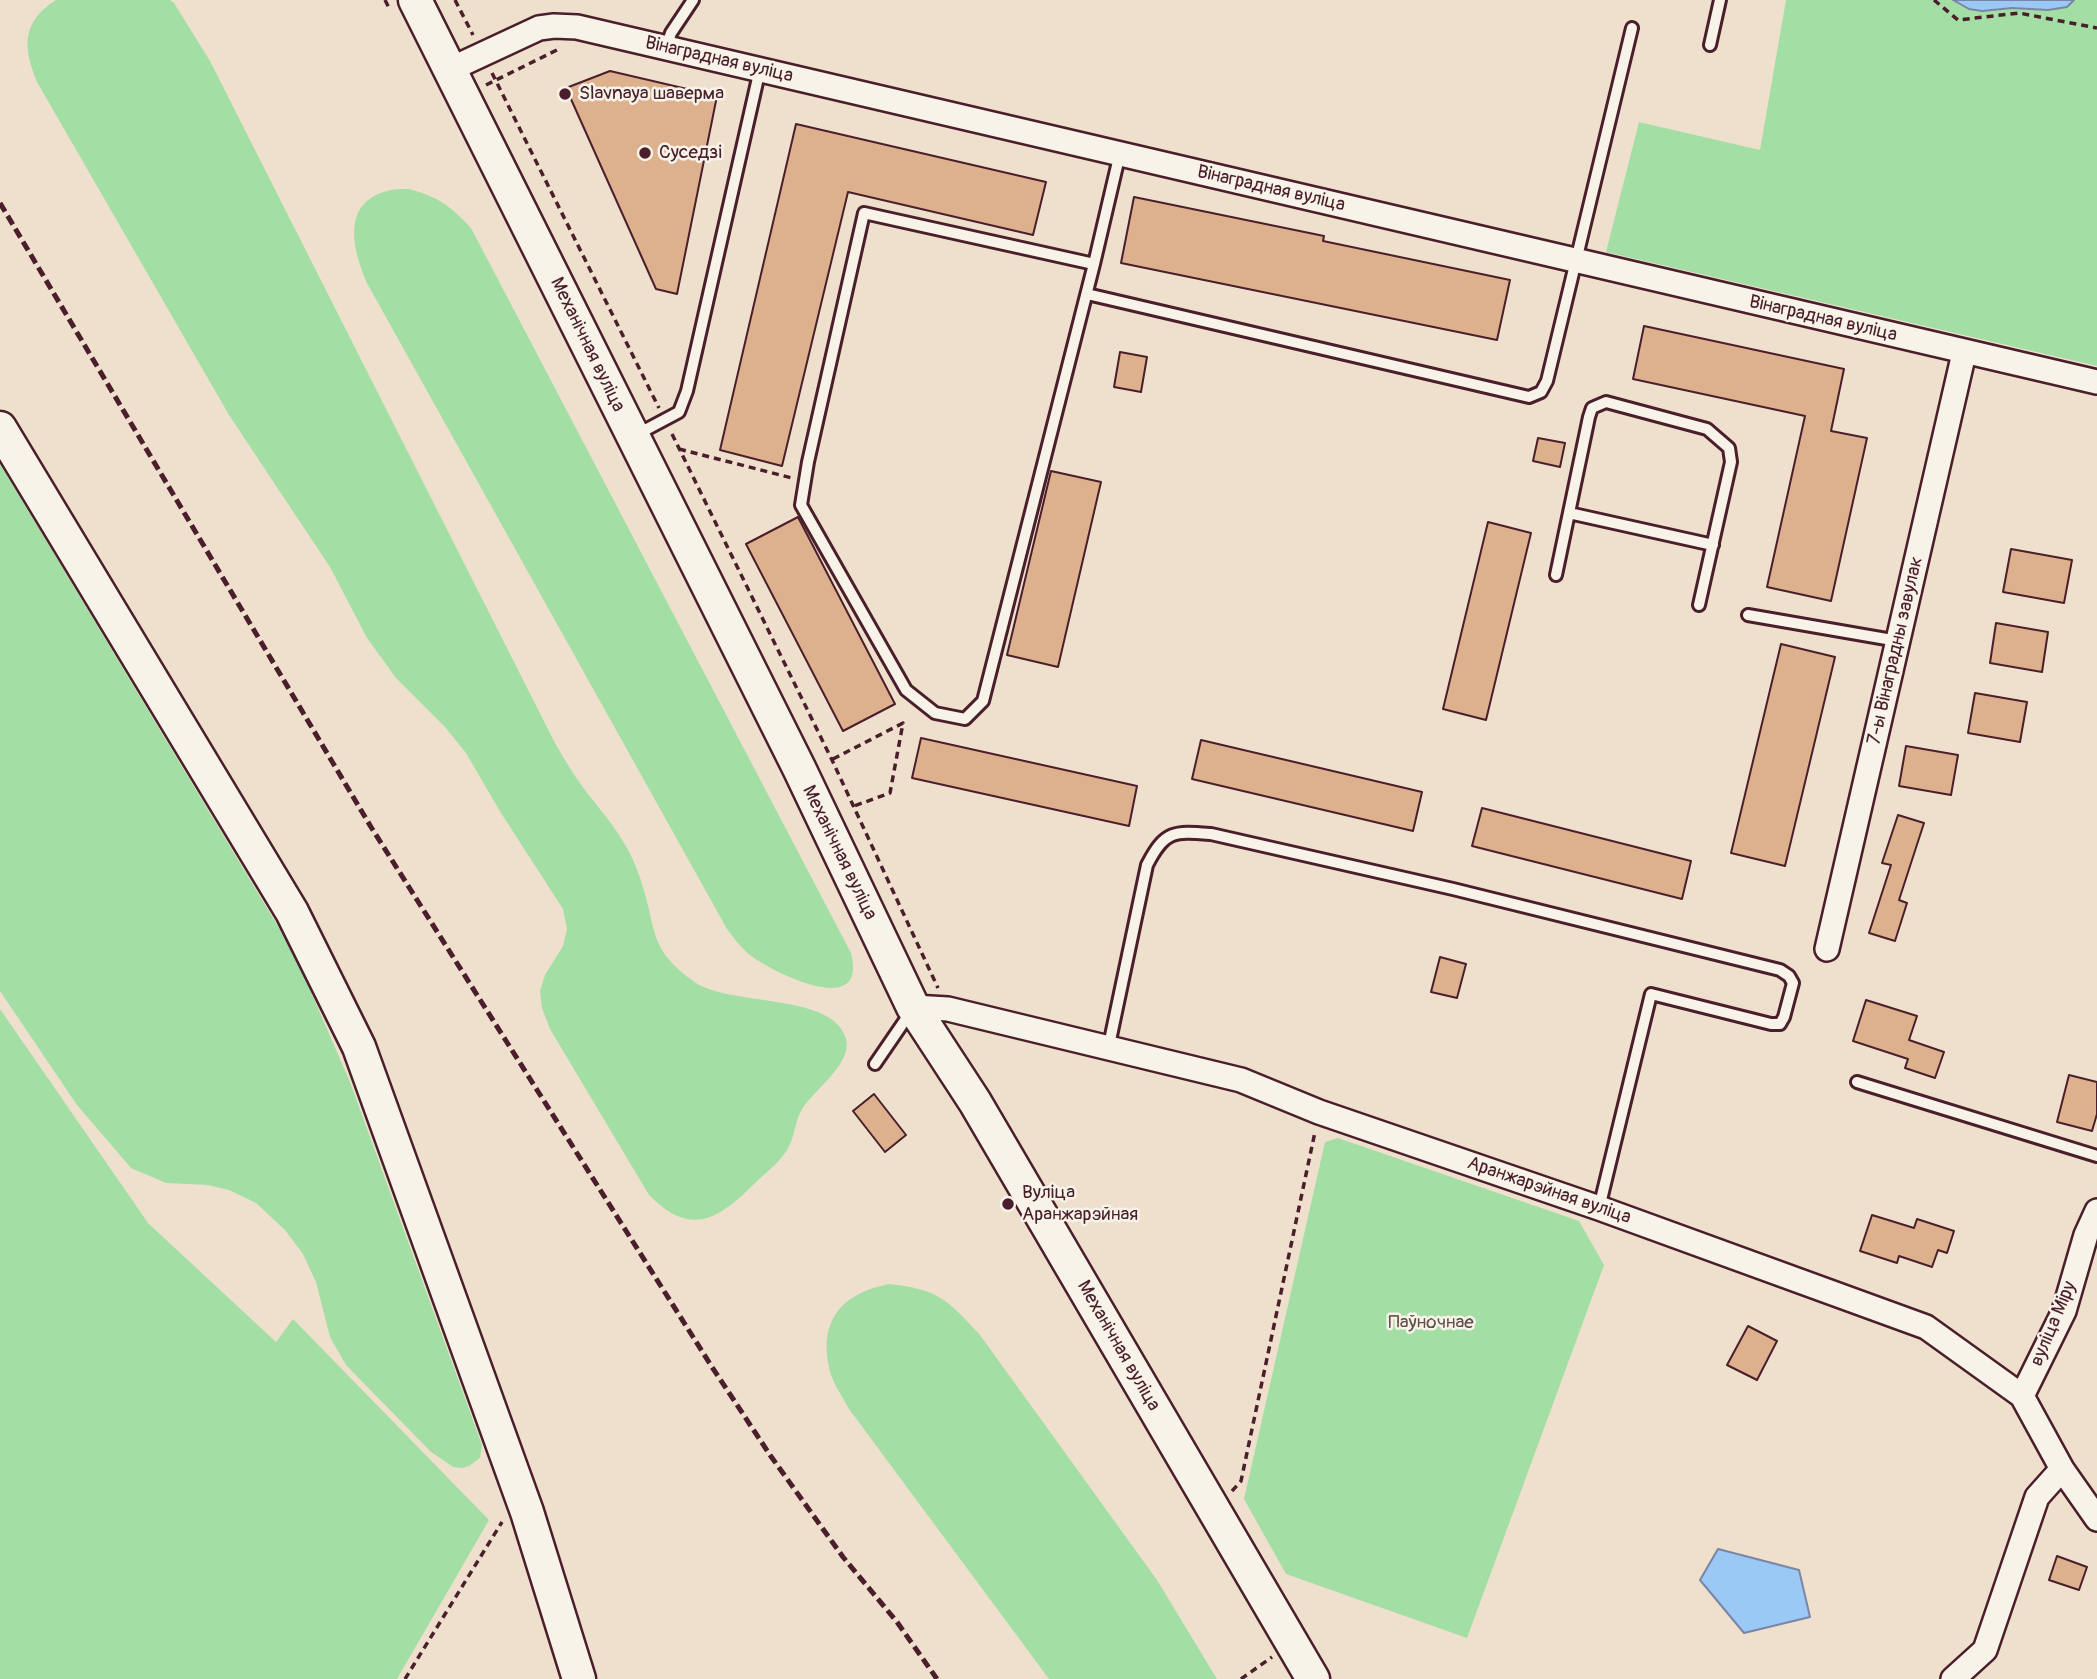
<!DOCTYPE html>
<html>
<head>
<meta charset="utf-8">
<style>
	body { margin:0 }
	canvas { display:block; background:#efdfcd }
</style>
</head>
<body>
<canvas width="2097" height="1679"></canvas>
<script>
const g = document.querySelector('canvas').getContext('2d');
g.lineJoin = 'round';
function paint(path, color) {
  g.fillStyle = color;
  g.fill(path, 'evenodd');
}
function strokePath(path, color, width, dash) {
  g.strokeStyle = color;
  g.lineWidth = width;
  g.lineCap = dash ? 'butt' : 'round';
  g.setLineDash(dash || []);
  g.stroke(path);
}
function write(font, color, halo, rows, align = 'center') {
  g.font = font + ' Pangolin,sans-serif';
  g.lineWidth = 5;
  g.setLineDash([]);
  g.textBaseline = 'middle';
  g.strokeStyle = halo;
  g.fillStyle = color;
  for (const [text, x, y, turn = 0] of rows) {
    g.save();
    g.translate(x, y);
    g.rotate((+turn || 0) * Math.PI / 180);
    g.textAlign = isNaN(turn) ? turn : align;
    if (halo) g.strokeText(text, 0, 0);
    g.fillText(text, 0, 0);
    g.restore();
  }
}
const green = new Path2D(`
	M56,0H170L174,3L210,61L555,743C562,755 569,767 577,779C592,801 611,820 624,843C635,861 642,881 647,902C652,921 654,940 666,956C674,966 683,974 693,981C727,1007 834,992 846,1039C853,1065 810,1092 800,1113C795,1123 795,1134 790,1144C783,1160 768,1171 755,1183C719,1219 691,1238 649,1195L550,1029L542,1008L540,991L545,975L563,946L567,929L563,909L501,813L466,753L445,727L396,678L367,638L330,567L229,415L37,82C23,48 21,22 56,0Z
	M1786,0H2097V366L1606,252L1639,122L1760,150Z
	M409,189C439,197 450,206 471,228L851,953C868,1019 777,974 754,958C743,950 735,940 727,929L368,285C354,253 339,204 387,191C394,189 402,189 409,189Z
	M0,464L294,953L350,1082L482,1445L480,1458L469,1466L462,1468L453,1467L443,1460L431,1452L346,1365L330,1337L316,1282L303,1254L285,1230L256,1203L229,1190L208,1185L166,1183L131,1168L77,1105L0,991Z
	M0,1009L148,1223L276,1342L293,1319L489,1520L397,1679H0Z
	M1338,1138L1579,1221L1604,1265L1467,1638L1286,1574L1244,1499L1325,1142Z
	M889,1284C938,1289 948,1300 980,1335L1157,1580L1217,1679H1049L849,1409C843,1398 835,1386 831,1375C821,1340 827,1308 863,1292C871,1288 881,1286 889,1284Z`);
const water = new Path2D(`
	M1953,0H2074L2067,7L2048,10L2012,8L1982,11L1969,9Z
	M1718,1549L1799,1570L1810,1617L1744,1633L1700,1580Z`);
const building = new Path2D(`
	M610,71L717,96L677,294L656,289L566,88Z
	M796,124L1046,182L1033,235L848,192L782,466L720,450Z
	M1134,197L1324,236L1323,241L1510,280L1497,340L1121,263Z
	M1644,326L1844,369L1831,431L1867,438L1831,601L1767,587L1805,416L1633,379Z
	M1120,352L1147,357L1141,392L1114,387Z
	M1538,438L1565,443L1560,467L1533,461Z
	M1051,471L1101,482L1058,667L1007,655Z
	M798,517L895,704L843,731L746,544Z
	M1488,522L1531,533L1486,720L1443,709Z
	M2011,549L2072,560L2064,603L2003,592Z
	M1996,623L2048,632L2042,672L1990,663Z
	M1781,644L1835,657L1785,866L1731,853Z
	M1975,693L2027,702L2020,742L1968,733Z
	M921,738L1137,786L1129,826L912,778Z
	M1201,740L1422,792L1413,831L1192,779Z
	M1906,746L1958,755L1951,795L1899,786Z
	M1482,808L1691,861L1682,899L1472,846Z
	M1898,815L1924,823L1899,900L1907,903L1895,941L1869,933L1891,865L1882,863Z
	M1440,957L1466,964L1457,998L1431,992Z
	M1866,1000L1917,1016L1909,1040L1944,1052L1935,1078L1905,1068L1908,1059L1853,1041Z
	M2069,1075L2097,1082V1114L2092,1131L2057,1122Z
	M874,1094L906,1135L885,1152L853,1111Z
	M1872,1215L1914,1228L1917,1219L1954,1231L1947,1253L1938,1250L1932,1267L1899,1256L1897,1263L1860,1251Z
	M1748,1326L1777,1341L1757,1380L1727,1365Z
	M2057,1556L2087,1567L2079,1590L2049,1580Z`);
const path = new Path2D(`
	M385,0L389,8
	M455,0L473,35
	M1934,0L1958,20L2019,13L2097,28
	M492,73L659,408
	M486,85L561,48
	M672,434L832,760L938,988
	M679,449L792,478
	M833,759L903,723L890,793L854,806
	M1232,1491L1241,1481L1315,1132
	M405,1679L502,1522
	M1241,1679L1272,1657`);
const lane = new Path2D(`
	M1710,45L1720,0
	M666,48L671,33L693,0
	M1094,264L864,213L808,462L801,505L906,690L935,713L965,719L983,701L1094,264L1120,153
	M1087,294L1529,397L1541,392L1547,381L1632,28
	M634,436L679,412L687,391L760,69
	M1569,513L1713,545
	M1556,575L1589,417L1592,408L1606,402L1707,429L1729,448L1731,462L1699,605
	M1748,615L1898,641
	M1108,1050L1147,865C1165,830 1174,831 1211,834L1453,889L1780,970L1789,976L1793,983L1784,1017L1780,1024H1771L1651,994L1599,1208
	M875,1064L912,1010
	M1857,1082L2097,1156`);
const street = new Path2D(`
	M451,69L539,28L554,26L577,27L2097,382
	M1827,949L1964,353
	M913,1007L948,1009L1241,1080L1319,1112L1599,1208L1926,1327L2022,1396L2062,1469L2097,1519
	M2022,1396L2064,1311L2086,1235L2097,1211
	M1953,1679L1985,1650L2037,1497L2062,1469`);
const secondary = new Path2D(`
	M415,0L799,768L913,1007L975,1102L1313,1679
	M0,428L292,912L359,1047L527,1512L579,1679`);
const rail = new Path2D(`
	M0,203L371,827L712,1367L770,1455L843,1557L897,1622L937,1679`);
const markers = [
	[565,94,7,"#4a1f2b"],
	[645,153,7,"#4a1f2b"],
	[1008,1204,7,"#4a1f2b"]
];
const streetNames = [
	["Вінаградная вуліца",719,60,13],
	["Вінаградная вуліца",1271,189,13],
	["Вінаградная вуліца",1823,319,13],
	["Механічная вуліца",587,345,64],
	["7-ы Вінаградны завулак",1896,651,-77],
	["Механічная вуліца",839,853,64],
	["Аранжарэйная вуліца",1549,1191,19],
	["вуліца Міру",2054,1324,-67],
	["Механічная вуліца",1118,1346,60]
];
const poiNames = [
	["Slavnaya шаверма",579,94],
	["Суседзі",659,153],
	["Вуліца",1022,1193],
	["Аранжарэйная",1022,1215]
];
const parkNames = [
	["Паўночнае",1431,1323]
];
paint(green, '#a3dfa5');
paint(water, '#9bc9f6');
strokePath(water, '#7b85a5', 2);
paint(building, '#ddb18d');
strokePath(building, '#4a1f2b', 2);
strokePath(lane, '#4a1f2b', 16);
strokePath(street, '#4a1f2b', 28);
strokePath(secondary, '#4a1f2b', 37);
strokePath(path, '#4a1f2b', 3.5, [7, 5]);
strokePath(lane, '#f7f3e8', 10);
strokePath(street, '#f7f3e8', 23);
strokePath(secondary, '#f7f3e8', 32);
strokePath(rail, '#4a1f2b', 5, [10, 5]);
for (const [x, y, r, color] of markers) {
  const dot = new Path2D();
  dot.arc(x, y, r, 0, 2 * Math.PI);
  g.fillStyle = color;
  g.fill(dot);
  strokePath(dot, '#f7f3e8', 2.5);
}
write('19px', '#4a1f2b', '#f7f3e8', streetNames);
write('19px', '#4a1f2b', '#f7f3e8', poiNames, 'left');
write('19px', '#604f4a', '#f7f3e8', parkNames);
</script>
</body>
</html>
